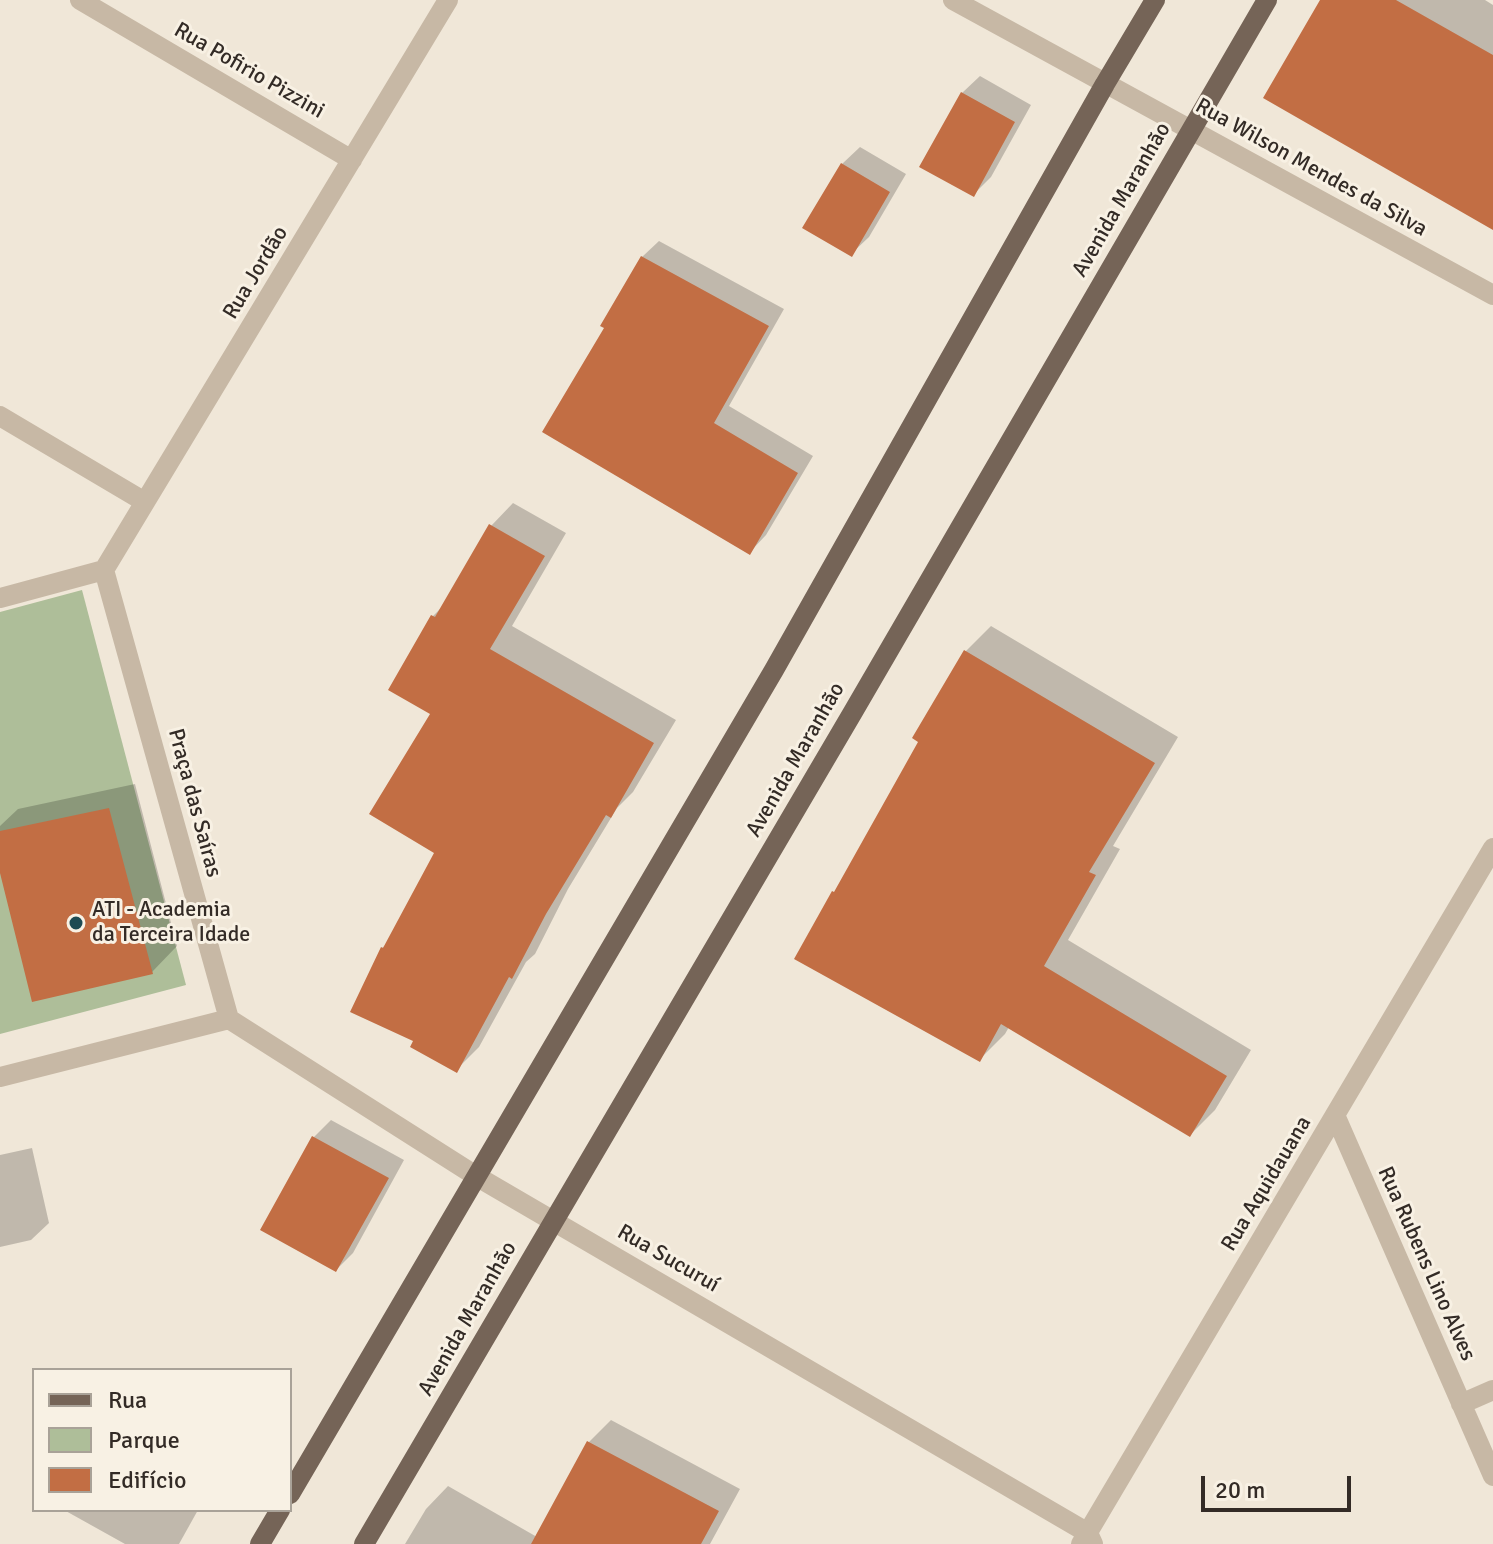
<!DOCTYPE html>
<html>
<head>
<meta charset="utf-8">
<style>
	body { margin:0 }
	#map { position:relative; width:1493px; height:1544px; overflow:hidden; background:#f0e7d8; font-family:Signika,sans-serif }
	canvas { display:block }
	.legend { position:absolute; left:32px; top:1368px; width:260px; height:144px; box-sizing:border-box; background:#f8f1e4; border:2px solid #a9a298; margin:0; padding:10px 14px; list-style:none; font-size:24px; color:#332b26 }
	.legend li { display:flex; align-items:center; gap:16px; height:40px }
	.legend b { width:40px; border:2px solid #a9a298 }
	.scale { position:absolute; left:1201px; top:1476px; width:150px; height:36px; box-sizing:border-box; border:4px solid #332b26; border-top:0; padding-left:10px; font-size:24px; line-height:28px; white-space:nowrap; color:#332b26; -webkit-text-stroke:6px #f8f1e4; paint-order:stroke }
</style>
</head>
<body>
<div id="map">
<canvas width="1493" height="1544"></canvas>
<ul class="legend">
<li><b style="height:10px;background:#756457"></b>Rua</li>
<li><b style="height:22px;background:#aebe99"></b>Parque</li>
<li><b style="height:22px;background:#c26e44"></b>Edifício</li>
</ul>
<div class="scale">20 m</div>
</div>
<script>
const g = document.querySelector('canvas').getContext('2d');
g.lineJoin = 'round';
function paint(path, color) {
  g.fillStyle = color;
  g.fill(path, 'evenodd');
}
function strokePath(path, color, width, dash) {
  g.strokeStyle = color;
  g.lineWidth = width;
  g.lineCap = dash ? 'butt' : 'round';
  g.setLineDash(dash || []);
  g.stroke(path);
}
function write(font, color, halo, rows, align = 'center') {
  g.font = font + ' Signika,sans-serif';
  g.lineWidth = 6;
  g.setLineDash([]);
  g.textBaseline = 'middle';
  g.strokeStyle = halo;
  g.fillStyle = color;
  for (const [text, x, y, turn = 0] of rows) {
    g.save();
    g.translate(x, y);
    g.rotate((+turn || 0) * Math.PI / 180);
    g.textAlign = isNaN(turn) ? turn : align;
    if (halo) g.strokeText(text, 0, 0);
    g.fillText(text, 0, 0);
    g.restore();
  }
}
const green = new Path2D(`
	M82,590L186,985L0,1034V612Z`);
const shadow = new Path2D(`
	M1322,0H1485L1493,5V222Z
	M980,76L1031,105L991,177L974,194L962,93Z
	M860,147L906,174L869,237L851,254L804,227L842,164Z
	M659,241L784,309L729,406L813,456L766,535L750,552L642,257Z
	M513,503L566,533L512,626L676,720L633,792L617,808L568,889L535,954L526,962L479,1047L456,1070L416,1040L382,948L388,943L436,852L433,713V616L445,604L491,526Z
	M991,626L1178,737L1113,846L1120,849L1068,940L1251,1050L1215,1110L1190,1135L1009,1027L1005,1034L980,1059L921,741L966,651Z
	M135,784L177,946L152,972L0,865V826L18,809Z
	M331,1120L404,1160L353,1253L336,1270L314,1137Z
	M32,1148L49,1223L31,1240L0,1247V1155Z
	M611,1420L740,1489L710,1544H405L426,1509L448,1486L537,1537L589,1442Z
	M64,1510H198L179,1544H125Z`);
const building = new Path2D(`
	M1320,0H1396L1493,55V230L1263,98Z
	M961,92L1015,122L974,197L919,167Z
	M841,163L890,192L852,257L802,228Z
	M641,256L769,326L714,423L798,473L750,555L542,432L604,328L600,326Z
	M489,524L545,556L490,649L654,743L611,818L606,815L546,914L512,979L509,977L457,1073L410,1047L413,1041L350,1012L381,947L383,948L434,853L369,814L430,714L388,690L431,615L435,617Z
	M964,650L1155,763L1089,872L1096,875L1044,966L1227,1076L1190,1137L1001,1024L980,1062L794,959L832,891L834,892L918,742L912,738Z
	M109,808L153,974L32,1002L0,873V831Z
	M312,1136L389,1178L336,1272L260,1230Z
	M587,1441L719,1511L701,1544H531Z`);
const minor = new Path2D(`
	M80,0L352,160
	M953,0L1493,295
	M0,416L145,502
	M104,570L448,0
	M0,598L104,570L229,1019
	M229,1019L476,1176L1088,1533L1093,1544
	M0,1077L229,1019
	M1335,1115L1493,1476
	M1461,1404L1493,1390
	M1081,1544L1493,848`);
const major = new Path2D(`
	M290,1494L774,670L1105,84L1155,0
	M260,1544L280,1510
	M364,1544L853,712L1267,0`);
const markers = [
	[76,923,8,"#1d4b53"]
];
const streetNames = [
	["Rua Pofirio Pizzini",249,71,30],
	["Rua Wilson Mendes da Silva",1311,168,29],
	["Avenida Maranhão",1122,200,-60],
	["Rua Jordão",256,273,-59],
	["Avenida Maranhão",796,760,-60],
	["Praça das Saíras",194,803,75],
	["Rua Aquidauana",1267,1184,-59],
	["Rua Sucuruí",668,1259,30],
	["Rua Rubens Lino Alves",1426,1264,66],
	["Avenida Maranhão",468,1319,-60]
];
const poiNames = [
	["ATI - Academia",92,910],
	["da Terceira Idade",92,935]
];
paint(green, '#aebe99');
paint(shadow, '#0003');
paint(building, '#c26e44');
strokePath(minor, '#c7b8a5', 20);
strokePath(major, '#756457', 20);
for (const [x, y, r, color] of markers) {
  const dot = new Path2D();
  dot.arc(x, y, r, 0, 2 * Math.PI);
  g.fillStyle = color;
  g.fill(dot);
  strokePath(dot, '#f8f1e4', 3);
}
write('22px', '#332b26', '#f8f1e4', streetNames);
write('22px', '#332b26', '#f8f1e4', poiNames, 'left');
</script>
</body>
</html>
